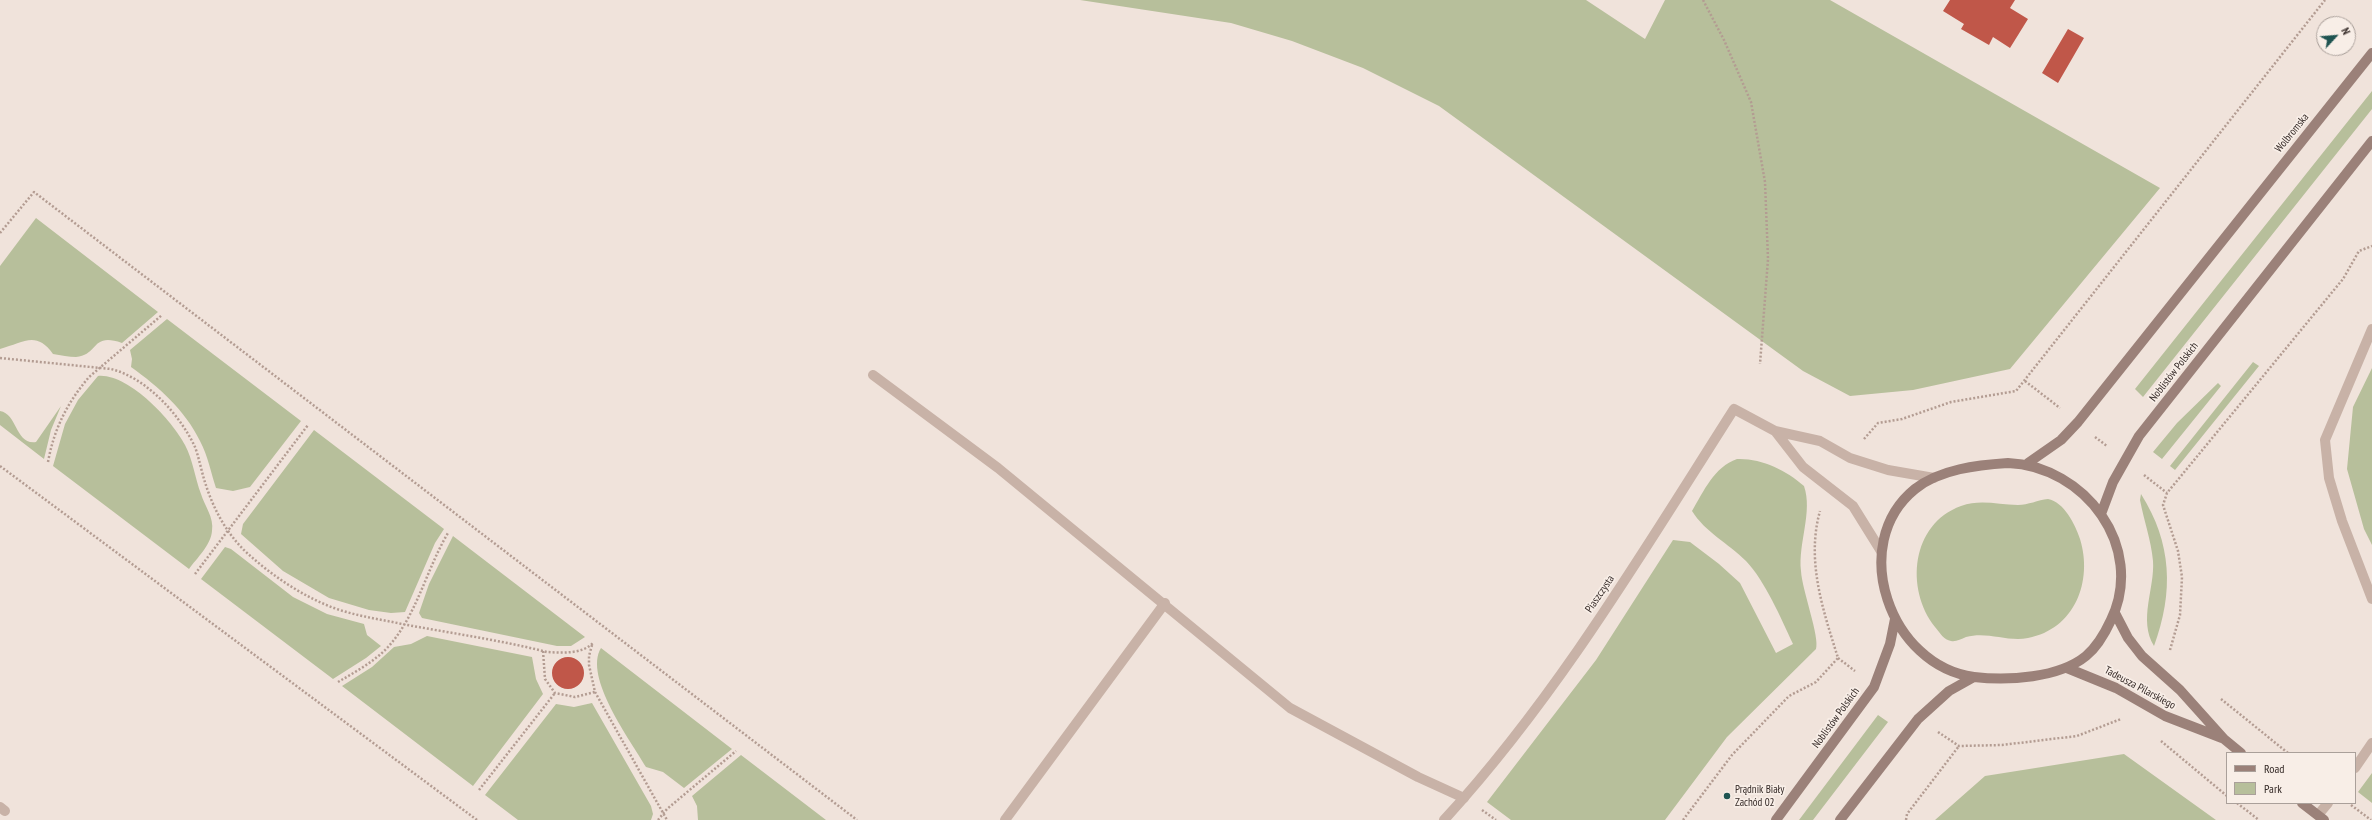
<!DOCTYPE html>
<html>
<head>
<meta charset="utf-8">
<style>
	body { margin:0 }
	#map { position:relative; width:2372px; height:820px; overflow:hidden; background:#f0e3db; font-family:"PT Sans Narrow",sans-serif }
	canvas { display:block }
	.legend { position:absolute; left:2226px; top:752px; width:130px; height:52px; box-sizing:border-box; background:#f8eee7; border:1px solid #aaa09a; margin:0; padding:5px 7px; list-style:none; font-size:12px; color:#352a27 }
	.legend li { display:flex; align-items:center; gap:8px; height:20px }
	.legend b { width:20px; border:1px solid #aaa09a }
	.north { position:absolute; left:2316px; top:16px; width:40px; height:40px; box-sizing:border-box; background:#f8eee7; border:1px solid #aaa09a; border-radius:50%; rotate:64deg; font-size:11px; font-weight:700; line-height:16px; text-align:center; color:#352a27 }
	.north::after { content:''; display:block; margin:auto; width:14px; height:18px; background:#1f5451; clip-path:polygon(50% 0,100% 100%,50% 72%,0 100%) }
</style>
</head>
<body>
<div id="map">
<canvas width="2372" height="820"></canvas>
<ul class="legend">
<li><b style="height:5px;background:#9b8179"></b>Road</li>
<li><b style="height:11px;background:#b7bf9b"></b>Park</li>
</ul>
<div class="north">N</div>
</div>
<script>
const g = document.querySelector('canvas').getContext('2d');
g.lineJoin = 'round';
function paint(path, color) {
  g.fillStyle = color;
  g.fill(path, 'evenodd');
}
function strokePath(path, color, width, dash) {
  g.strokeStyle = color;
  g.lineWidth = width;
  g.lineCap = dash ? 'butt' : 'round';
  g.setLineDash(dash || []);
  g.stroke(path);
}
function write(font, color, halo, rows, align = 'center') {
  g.font = font + ' "PT Sans Narrow",sans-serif';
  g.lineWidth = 3.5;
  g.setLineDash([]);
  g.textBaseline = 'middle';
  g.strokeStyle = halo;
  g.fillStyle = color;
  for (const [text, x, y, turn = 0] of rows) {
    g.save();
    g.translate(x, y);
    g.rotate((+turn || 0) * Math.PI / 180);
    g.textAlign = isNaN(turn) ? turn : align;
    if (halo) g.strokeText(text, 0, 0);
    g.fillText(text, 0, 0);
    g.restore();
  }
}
const green = new Path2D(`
	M1080,0H1586L1645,39L1665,0H1830L2160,188L2010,369L1913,390L1850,396L1803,371L1439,106L1363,68L1292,41L1231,23Z
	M2372,91V109L2143,397L2135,389Z
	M36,218L158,312L122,343C91,332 99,355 76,357C69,357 61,355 53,354C36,330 23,343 0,349V266Z
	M167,319L301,421L250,487L233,491L216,488C211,473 208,456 200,441C185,410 159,387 131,367L132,359L130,350Z
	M2253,362L2259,366L2175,470L2170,466Z
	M2372,368V545L2364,529L2347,469L2353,407Z
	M98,376C128,373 172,420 185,445C193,460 195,478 201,494C205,507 214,517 212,531C211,545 197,558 189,569L53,466L65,424L78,400Z
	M2218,383L2221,386L2162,459L2153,452L2177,423Z
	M61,406L51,430L44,459L0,425V411C18,414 15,445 36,442Z
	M314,430L444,529L435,543L405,612L391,613L369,610L329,598L283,571L241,534L243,524Z
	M1737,459C1761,458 1786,470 1804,486C1813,512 1798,543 1801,571C1802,590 1820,637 1816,649L1727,737L1665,820H1511L1487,802L1596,660L1673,540L1690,542L1719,564L1740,583L1776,653L1793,644C1781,618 1765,581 1746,561C1728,543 1705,532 1692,511C1704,491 1714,467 1737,459Z
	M2141,494C2172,543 2174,592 2154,646C2138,620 2155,588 2153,561C2151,540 2144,521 2140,500Z
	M2048,499C2064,502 2075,524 2080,539C2093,581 2075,629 2028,638C2007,642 1987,631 1966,637C1961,639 1956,642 1951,641C1944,640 1940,633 1935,627C1905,589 1911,524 1961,506C1981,499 1998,505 2018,505C2028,505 2038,500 2048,499Z
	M453,536L585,637L571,646H557L422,618L419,613L429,584Z
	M225,547L231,549L293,597L327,614L364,624L367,635L381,646L366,658L333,679L201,579Z
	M427,636L532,657L536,679L543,694L473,786L342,686L372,667L394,647L411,644Z
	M601,648L732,749L684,788L663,772L646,767C631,741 583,677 601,648Z
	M592,703L651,806L653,814L651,820H518L485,795L556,704L574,707Z
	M1878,715L1888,722L1813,820H1799Z
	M2124,754L2216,820H1935L1985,776Z
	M741,755L826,820H698L697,806L692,796Z
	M2372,773V803L2358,792Z`);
const building = new Path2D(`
	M1950,0H2015L2010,8L2028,19L2010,48L1993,37L1989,45L1961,29L1964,24L1943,11Z
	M2068,29L2084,38L2058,83L2042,73Z
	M552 673a16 16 0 1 1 32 0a16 16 0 1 1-32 0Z`);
const path = new Path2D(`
	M1703,0L1724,40L1751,102L1765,182L1768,259L1760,364
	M0,233L34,192L857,820
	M0,358L111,369C147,378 180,415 195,447C199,458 201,469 204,479C212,506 225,532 246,552C271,575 302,596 334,608C356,616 379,619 402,624C450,633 500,640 547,652C563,653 582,654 593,643
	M2025,381L2060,408
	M2095,437L2107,446
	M1864,439L1878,423L1902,419L1951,402L2016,391L2325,0
	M48,462C54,429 67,403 89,377L162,315
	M0,466L477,820
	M2144,475L2167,493
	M195,574L308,425
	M592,645L589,656V665L595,692L667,820
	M2170,650L2180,615L2182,577L2178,551L2163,505L2167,493L2343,279L2359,251L2372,246
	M543,651L545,679L555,693L575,697L595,692
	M1838,658L1855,671
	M338,682C355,672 374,662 388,647C417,615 426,570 448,533
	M2221,699L2288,753
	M1938,732L1959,746L2002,745L2077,736L2121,719
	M2161,741L2227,796
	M479,790L555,693
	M2237,803L2259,820
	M2351,805L2371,820
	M1482,810L1496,820
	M658,820L667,809L736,751
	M1683,820L1732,755L1789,696L1816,682L1838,658C1823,610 1806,561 1820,511
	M1906,820L1907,814L1959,746`);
const lane = new Path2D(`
	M2372,329L2325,440L2329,478L2342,521L2372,599
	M873,375L998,468L1290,708L1418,777L1464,798
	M2355,768L2372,743
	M0,807L5,811
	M2318,815L2328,803
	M1005,820L1165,603`);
const street = new Path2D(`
	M1775,431L1803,467L1853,506L1881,551
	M1444,820C1557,697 1644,550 1734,409L1775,431L1820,441L1850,458L1888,470L1934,478`);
const secondary = new Path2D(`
	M2008,463C2085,466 2146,547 2111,620C2105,633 2097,647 2086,656C2059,678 2008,681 1974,677C1890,666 1847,544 1915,489C1940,469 1978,465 2008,463Z
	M2028,463L2061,440L2078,422L2372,53
	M2101,514L2113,482L2139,436L2372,141
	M2115,613L2128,638L2142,656L2180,690L2224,739L2241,753
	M2067,668L2116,688L2165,716L2222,738
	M2302,803L2324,820
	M1776,820L1874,687L1890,644L1895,619
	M1840,820L1918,719L1949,691L1974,677`);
const markers = [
	[1727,796,4,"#1f5451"]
];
const streetNames = [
	["Wolbromska",2292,133,-51],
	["Noblistów Polskich",2174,372,-52],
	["Piaszczysta",1600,594,-56],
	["Tadeusza Pilarskiego",2140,688,28],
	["Noblistów Polskich",1836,718,-54]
];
const poiNames = [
	["Prądnik Biały",1735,790],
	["Zachód 02",1735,803]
];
paint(green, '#b7bf9b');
paint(building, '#c05749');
strokePath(path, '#b39c92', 2.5, [2, 2]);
strokePath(lane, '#c8b2a7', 10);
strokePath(street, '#c8b2a7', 10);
strokePath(secondary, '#9b8179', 10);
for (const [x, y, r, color] of markers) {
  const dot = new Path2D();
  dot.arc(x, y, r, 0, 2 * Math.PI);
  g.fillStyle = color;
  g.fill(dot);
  strokePath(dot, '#f8eee7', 1.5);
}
write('11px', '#352a27', '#f8eee7', streetNames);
write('11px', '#352a27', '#f8eee7', poiNames, 'left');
</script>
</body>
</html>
